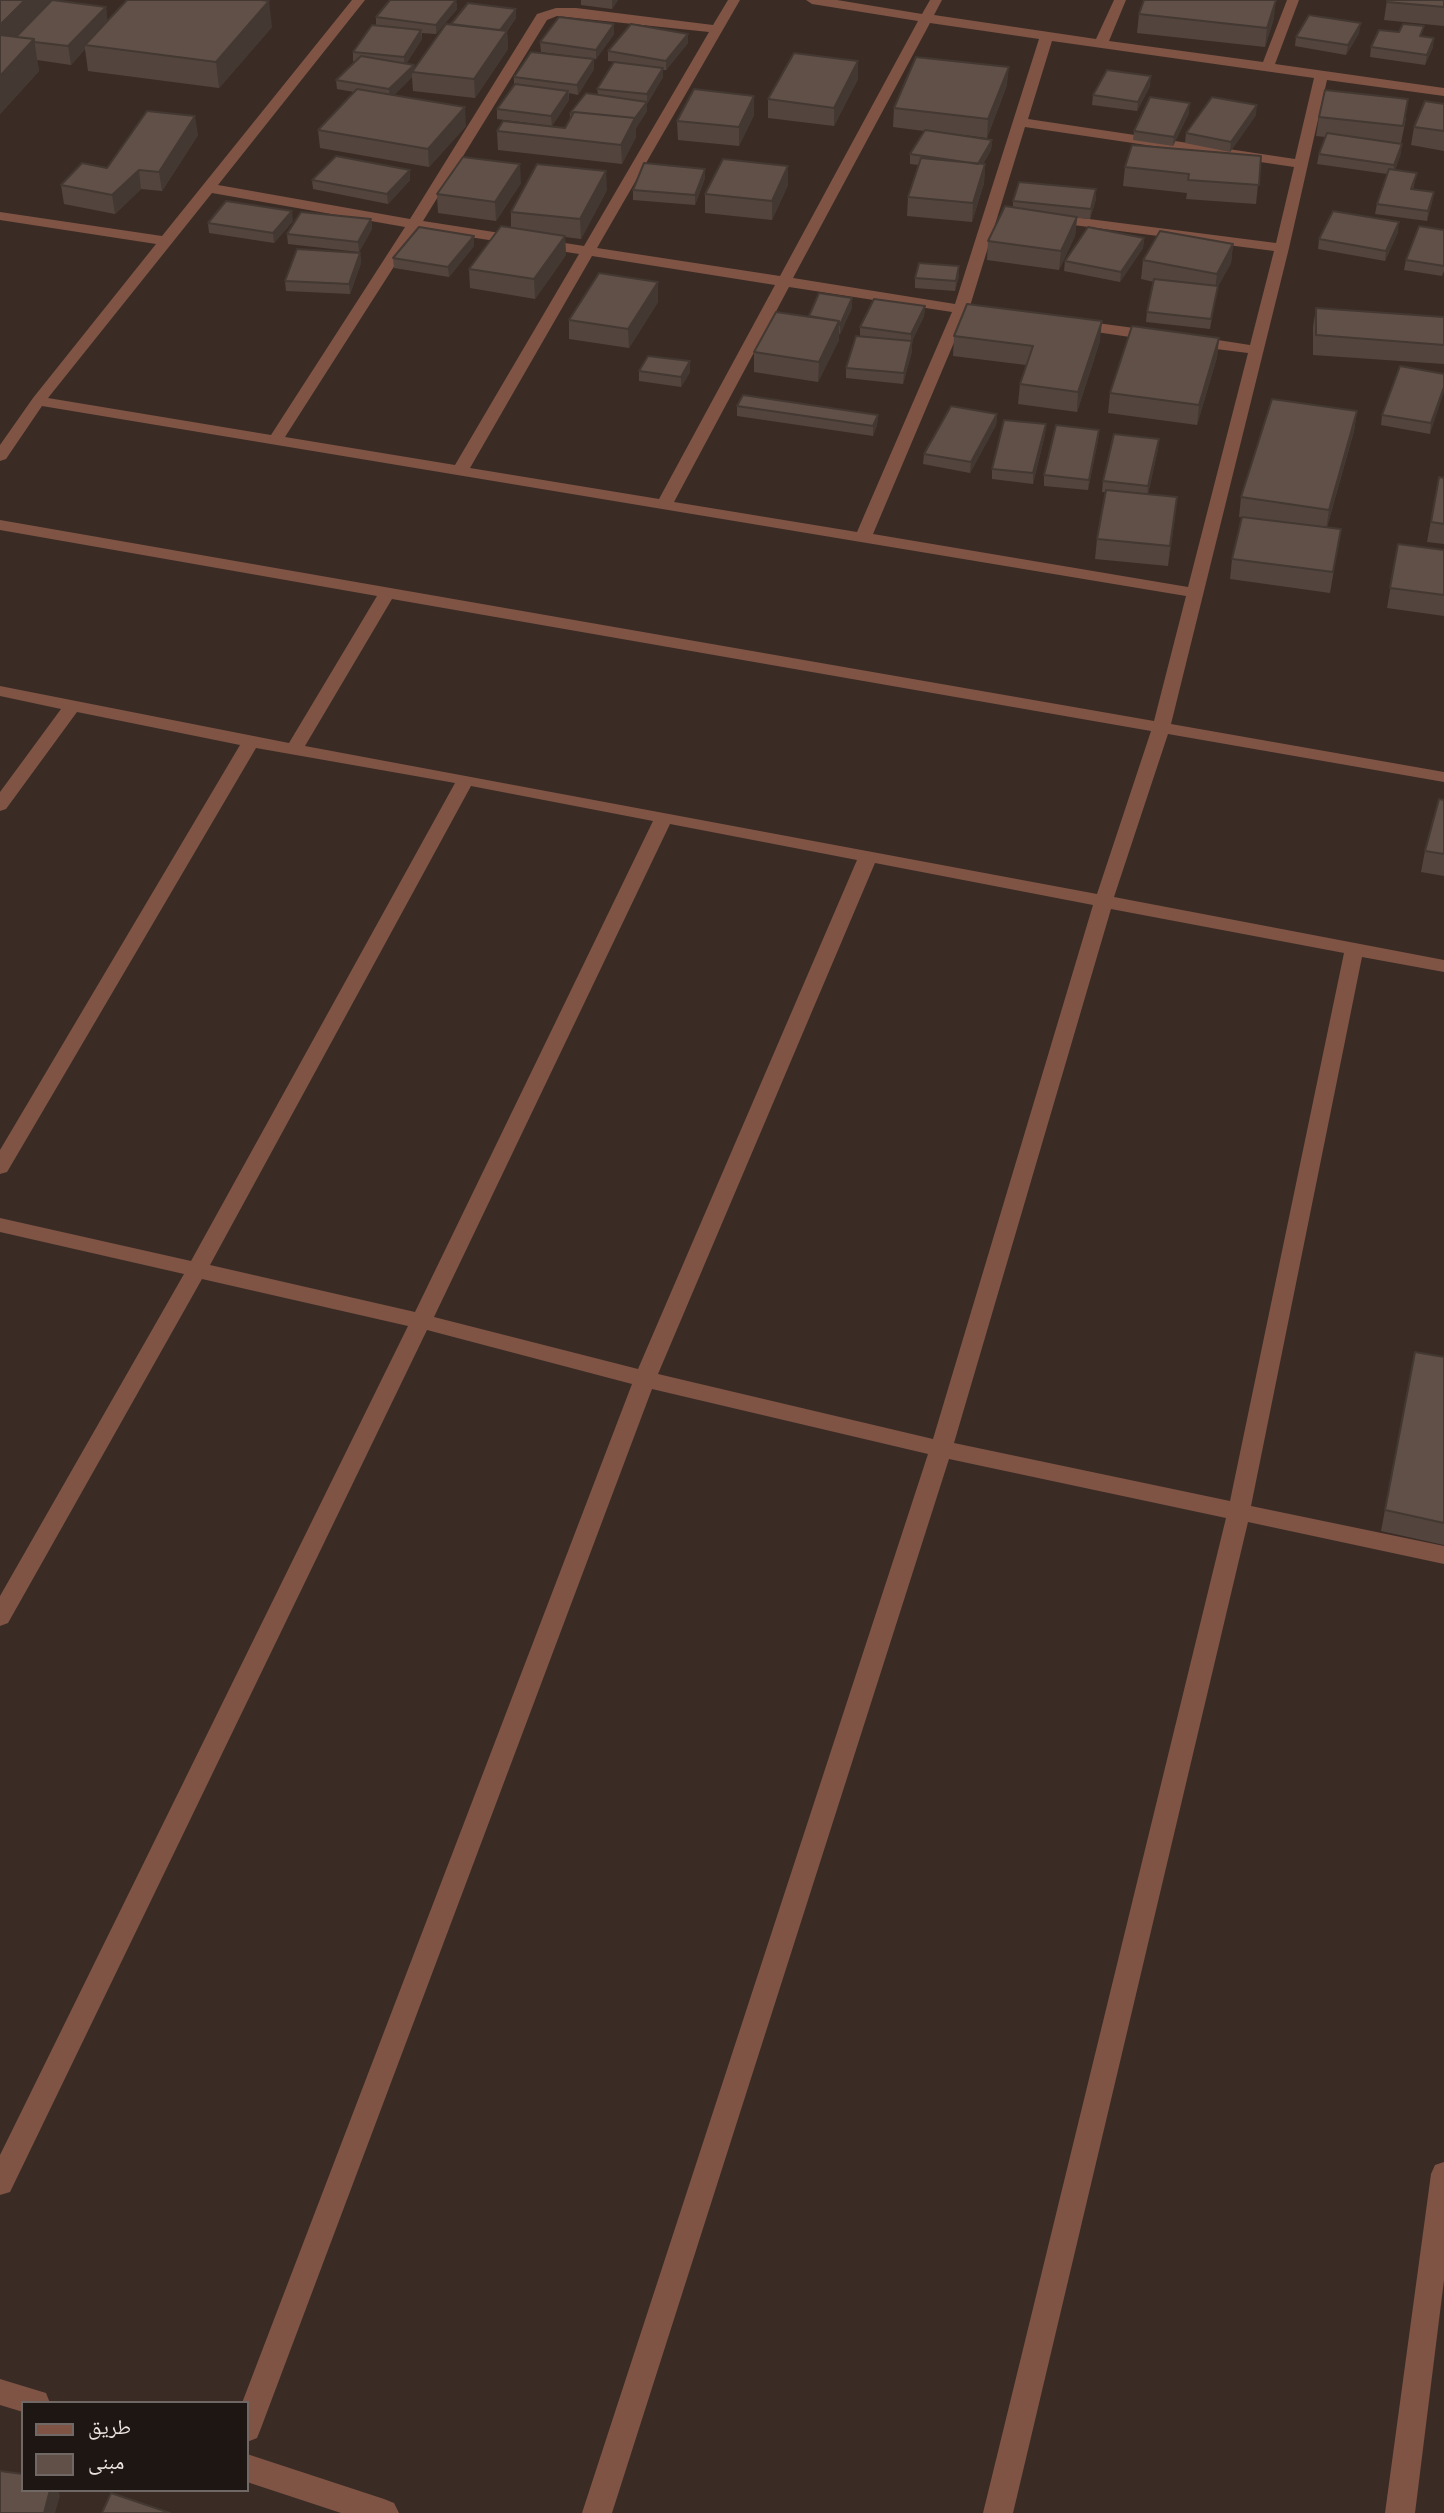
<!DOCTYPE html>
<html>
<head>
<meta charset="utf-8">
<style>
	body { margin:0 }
	#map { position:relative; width:1444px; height:2513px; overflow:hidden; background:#3a2c25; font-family:Ubuntu,"Noto Naskh Arabic",sans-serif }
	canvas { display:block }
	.legend { position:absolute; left:21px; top:2401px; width:228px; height:91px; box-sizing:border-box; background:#1d1613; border:2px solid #706865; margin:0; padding:9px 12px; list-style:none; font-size:21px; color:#ede4df }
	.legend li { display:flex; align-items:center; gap:14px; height:35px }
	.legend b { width:35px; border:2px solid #706865 }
</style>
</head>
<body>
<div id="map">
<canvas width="1444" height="2513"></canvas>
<ul class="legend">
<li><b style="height:9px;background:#7f5445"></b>طريق</li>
<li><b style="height:19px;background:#605048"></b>مبنى</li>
</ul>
</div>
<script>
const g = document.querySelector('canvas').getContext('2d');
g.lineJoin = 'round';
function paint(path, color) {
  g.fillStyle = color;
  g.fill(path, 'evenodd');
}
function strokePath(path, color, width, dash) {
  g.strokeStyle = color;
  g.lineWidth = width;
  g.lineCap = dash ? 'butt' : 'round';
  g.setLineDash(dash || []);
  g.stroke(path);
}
const minor = new Path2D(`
	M352,0H365L218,185L410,219L537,14L556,8H576L713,25L728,0H740L597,248L780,276L918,21L812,4L806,0H837L922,14L930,0H942L934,15L1096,39L1114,0H1126L1109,41L1263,62L1287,0H1299L1275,64L1444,88V96L1327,80L1289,248L1171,724L1444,772V782L1168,734L1114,897L1444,960V972L1362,957L1251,1506L1444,1546V1564L1248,1522L1013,2513H983L1226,1518L949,1459L612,2513H582L928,1454L652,1389L261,2428L257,2438L247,2442V2403H242L632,1384L427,1330L10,2192L0,2195V2155L408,1326L202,1279L8,1623L0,1626V1596L184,1274L0,1232V1218L191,1261L455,783L256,748L10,1167L7,1172L0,1174V1150L240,745L77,712L6,809L0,811V792L61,709L0,696V686L289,743L377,596L0,530V520L1154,721L1186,596L42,406L6,459L0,461V445L33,398L156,244L0,220V212L162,236ZM557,16L709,32L584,246L423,221L547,20ZM930,23L1039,39L955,304L793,278ZM1052,41L1314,78L1295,159L1028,119ZM1025,127L1294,167L1276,243L1050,214L1043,218L1050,222L1274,251L1250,345L1192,336L1184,341L1192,346L1248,353L1188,587L873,534L966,314L994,318L1001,314L999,311L970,306ZM212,193L405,227L271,435L48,398ZM418,229L579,254L455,465L285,437ZM592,256L775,285L659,499L470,468ZM789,287L952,312L857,532L674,502ZM392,599L1151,731L1097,894L305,746ZM471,786L653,821L415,1312L210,1265ZM670,824L857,860L638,1369L434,1317ZM875,863L1093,905L933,1439L658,1374ZM1111,909L1344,953L1230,1501L954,1443Z
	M1074,320L1157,331L1165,336L1157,341L1069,328L1066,325Z
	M1444,2162V2280L1415,2513H1385L1431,2174L1435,2165Z
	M0,2379L46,2393L50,2403H23V2412L0,2405Z
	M247,2454L384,2499L394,2503L399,2513H341L247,2482Z`);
const wall = new Path2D(`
	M0,0L106,7L107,21L272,27L219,88L88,71L85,49L71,65L37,60L39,71L0,114Z
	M456,0L457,9L436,34L422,33V39L406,64L414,69L451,24L516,9V18L507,31L508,49L475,98L413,91L412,77L394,95L466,126L429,167L320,148L318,130L354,92L337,89L336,80L355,62L353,61V52L376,25V17Z
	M581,0H618L612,9L581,5Z
	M1387,0H1444V26L1384,20Z
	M1139,14L1274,18L1265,47L1137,33Z
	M1359,33L1346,55L1295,46L1296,37Z
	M614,34L596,59L541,52L540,42Z
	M1423,36L1433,47L1425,65L1370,57L1371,47Z
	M688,43L666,70H663V77L647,104V111L636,128V137L622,164L498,150L497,131L565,128L570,119V113L598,94L597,89L619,62L608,61V51Z
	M594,59V69L578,95L569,93V100L552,126L497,119V109L514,84V77Z
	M858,79L834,126L768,118V99Z
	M1007,85L987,138L948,133L992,140L991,150L983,164H985L984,183L972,222L907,216L908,197L919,165L910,164V154L924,131L893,127L894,108Z
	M1150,86L1137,111L1092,105L1093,95Z
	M1444,104V151L1411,145L1414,127Z
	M1189,113L1173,146L1133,140L1134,131Z
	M754,115L739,146L678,140L677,121Z
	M1256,115L1230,152L1185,143L1186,133Z
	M1319,117L1406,118L1401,143V153L1395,170L1417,173L1413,189L1434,192L1432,202L1427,221L1375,214L1377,204L1387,174L1317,164L1319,154L1325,137L1316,136Z
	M198,135L162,191L141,189L115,214L64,204L61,185Z
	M1261,156L1256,204L1186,199L1187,193L1123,186L1125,167Z
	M788,166V185L772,220L705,213V194Z
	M705,178L695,205L633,200V190Z
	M312,180H410L388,204L313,189Z
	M521,183L496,221L438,213L437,194Z
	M607,190L581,239L565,237L566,255L535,299L470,288L469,269L511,227V212Z
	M1096,199L1090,219L1077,218L1075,236L1059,270L987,260L988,241L1013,207V201Z
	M371,219L372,229L359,252L288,244L287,234Z
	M293,221L274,243L209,233L208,223Z
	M1444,230V271L1442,276L1404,270L1406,260Z
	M1398,232L1385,261L1318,249L1319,239Z
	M1144,238L1143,248L1120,282L1064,271L1065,261Z
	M1233,244L1231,263L1217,288L1210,329L1146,322L1147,312L1154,282L1141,279L1143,260Z
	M474,246L449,277L394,268L393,258Z
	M360,253L361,263L350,294L286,291L285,281Z
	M959,276L955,291L915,288V278Z
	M852,298V308L839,335V340L818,382L754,372V352L809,316Z
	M658,302L629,348L569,339V320Z
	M925,306L924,316L912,341V351L903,384L846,378V368L860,336V327Z
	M1316,308L1444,317V364L1313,355V327Z
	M954,336L1100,341L1077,412L1018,404L1020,384L1026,365L953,356Z
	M1219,338L1217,357L1197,425L1108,413L1110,393Z
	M690,361V372L681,387L639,381V371Z
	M1444,374L1430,434L1381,425L1382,415Z
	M737,406L878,415L877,425L873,436L737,416Z
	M1357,411L1354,431L1327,527L1341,529L1330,593L1230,579L1232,559L1242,517H1239L1241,497Z
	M997,414L996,425L970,473L923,464L924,454Z
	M1046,424L1045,434L1033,484L992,479V469Z
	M1099,430L1098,440L1088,490L1044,486V475Z
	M1159,439L1158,449L1148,494L1175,517L1168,566L1095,559L1097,539L1106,492H1102L1103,481Z
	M1439,477L1444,478V544L1427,542Z
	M1398,544L1444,550V616L1387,608Z
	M1444,800V876L1421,872L1425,851Z
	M1415,1352L1444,1357V1545L1381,1531Z`);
const shadedWall = new Path2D(`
	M25,0H54L3,52L0,34V25Z
	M456,0L457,9L436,34V25Z
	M612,0H618L612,9Z
	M1276,0L1274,18L1265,47L1267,28Z
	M269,1L272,27L219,88L216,62Z
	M106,7L108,25L85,45V49L71,65L68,46Z
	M516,9V18L499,41L498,32Z
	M1361,23L1359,33L1346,55L1348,45Z
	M614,24V34L596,59V50Z
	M421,30L422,39L404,67V57Z
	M507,31L508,49L475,98L474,79Z
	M688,34V43L666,70V61Z
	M1434,38L1433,47L1425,65L1427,55Z
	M34,39L39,71L0,114V76Z
	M594,59V69L578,95L577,85Z
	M858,61V79L834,126V108Z
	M414,65V72H412V77L390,99L389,89Z
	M1009,67L1007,85L987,138L988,119Z
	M663,68V77L647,104V94Z
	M1151,76L1150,86L1137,111L1138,102Z
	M568,91L569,100L552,126L551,116Z
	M754,96V115L739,146V127Z
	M647,102V111L636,128V137L622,164L621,145L632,122Z
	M1190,103L1189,113L1173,146L1174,137Z
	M1257,105L1256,115L1230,152L1231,142Z
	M465,107L466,126L429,167L428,149Z
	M195,116L198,135L162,191L159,172Z
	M992,140L991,150L977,174L978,164Z
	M1402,144L1401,153L1393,175L1394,165Z
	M520,164L521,183L496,221L495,202Z
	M985,164L984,183L972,222L973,203Z
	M788,166V185L772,220V201Z
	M705,169V178L695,205V195Z
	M139,170L141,189L115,214L112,195Z
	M410,170V180L388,204L387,194Z
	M606,171L607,190L581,239L580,219Z
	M1096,189V199L1090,219L1091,209Z
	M1434,192L1432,202L1427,221L1428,211Z
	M292,211L293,221L274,243L273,233Z
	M1077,217L1075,236L1059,270L1061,251Z
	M371,219L372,229L359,252L358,242Z
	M1399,222L1398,232L1385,261L1386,251Z
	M474,236V246L449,277L448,267Z
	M565,236L566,255L535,299L534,279Z
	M1144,238L1143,248L1120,282L1121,272Z
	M1233,244L1231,263L1217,288L1210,329L1217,274Z
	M360,253L361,263L350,294L349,284Z
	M959,266V276L955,291L956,281Z
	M658,282V302L629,348L628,329Z
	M852,298V308L840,335V325Z
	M925,306L924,316L912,341V351L903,384L904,373L911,344V334Z
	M839,321V340L818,382L819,362Z
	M1102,321L1100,341L1077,412L1078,392Z
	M1219,338L1217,357L1197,425L1199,405Z
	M690,361V372L681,387V377Z
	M1444,387V392L1430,434L1431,423Z
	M1357,411L1354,431L1326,530L1329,510Z
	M997,414L996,425L970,473L971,462Z
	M878,415L877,425L873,436V426Z
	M1046,424L1045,434L1033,484V473Z
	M1099,430L1098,440L1088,490L1089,480Z
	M1159,439L1158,449L1147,497L1148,486Z
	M1177,497L1175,517L1168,566L1170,546Z
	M50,2490H58L60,2496L55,2513H44Z`);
const building = new Path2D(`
	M0,0H25L0,25Z
	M52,0L106,7L68,46L34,42V39L16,37Z
	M127,0H261L269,1L216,62L85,45Z
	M390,0H456L436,25L376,17Z
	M1144,0H1276L1267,28L1139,14Z
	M1387,0H1444V7L1387,2Z
	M468,3L516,9L500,30L451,24Z
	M1309,15L1361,23L1348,45L1296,37Z
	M559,17L614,24L596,50L540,42Z
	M446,24L507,31L474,79L412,72Z
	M631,24L688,34L666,61L608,51Z
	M1403,24L1424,26L1420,36L1434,38L1427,55L1371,47L1379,30L1399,32Z
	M372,25L421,30L404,57L353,52Z
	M0,35L34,39L0,76Z
	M531,52L594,59L577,85L514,77Z
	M794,53L858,61L834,108L768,99Z
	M361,56L414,65L389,89L336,80Z
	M916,57L1009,67L988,119L894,108Z
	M614,62L663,68L647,94L597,89Z
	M1107,70L1151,76L1138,102L1093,95Z
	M515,84L568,91L551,116L497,109Z
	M357,89L465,107L428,149L318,130Z
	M694,89L754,96L739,127L677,121Z
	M1325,90L1408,99L1403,126L1319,117Z
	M586,93L647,102L635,118L574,112L573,113H570Z
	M1150,97L1190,103L1174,137L1134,131Z
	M1212,97L1257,105L1231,142L1186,133Z
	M1425,101L1444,104V131L1414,127Z
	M147,111L195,116L159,172L139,170L112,195L61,185L82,163L107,168Z
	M574,112L635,118L621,145L497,131L503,121L565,128Z
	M925,130L992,140L978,164L910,154Z
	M1327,133L1402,144L1394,165L1319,154Z
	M1132,145L1261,156L1259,185L1188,180L1189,174L1125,167Z
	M336,156L410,170L387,194L312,180Z
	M463,157L520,164L495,202L437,194Z
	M921,158L985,164L973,203L908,197Z
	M723,159L788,166L772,201L705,194Z
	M644,163L705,169L695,195L633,190Z
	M537,164L606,171L580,219L511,212Z
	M1389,169L1417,173L1411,189L1434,192L1428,211L1377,204Z
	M1019,182L1096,189L1091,209L1013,201Z
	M226,201L292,211L273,233L208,223Z
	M1005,206L1077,217L1061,251L988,241Z
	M1333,211L1399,222L1386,251L1319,239Z
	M301,212L371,219L358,242L287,234Z
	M501,226L565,236L534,279L469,269Z
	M1419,226L1444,230V266L1406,260Z
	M419,227L474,236L448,267L393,258Z
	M1088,227L1144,238L1121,272L1065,261Z
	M1160,231L1233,244L1217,274L1143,260Z
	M297,249L360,253L349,284L285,281Z
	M919,263L959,266L956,281L915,278Z
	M599,273L658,282L628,329L569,320Z
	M1154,279L1218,286L1211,319L1147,312Z
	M819,293L852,298L840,325L839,321L809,316Z
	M874,299L925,306L911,334L860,327Z
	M967,304L1102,321L1078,392L1020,384L1033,346L954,336Z
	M1316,308L1444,317V345L1316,335Z
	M776,312L839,321L819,362L754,352Z
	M1132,326L1219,338L1199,405L1110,393Z
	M856,336L912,341L904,373L846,368Z
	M648,356L690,361L681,377L639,371Z
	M1400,366L1444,374V387L1431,423L1382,415Z
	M743,395L878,415L873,426L737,406Z
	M1272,399L1357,411L1329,510L1241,497Z
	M951,406L997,414L971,462L924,454Z
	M1004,420L1046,424L1033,473L992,469Z
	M1056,425L1099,430L1089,480L1044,475Z
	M1114,434L1159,439L1148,486L1103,481Z
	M1439,477L1444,478V524L1431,522Z
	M1106,490L1177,497L1170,546L1097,539Z
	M1242,517L1341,529L1333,572L1232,559Z
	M1398,544L1444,550V595L1390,588Z
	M1439,799L1444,800V854L1425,851Z
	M1415,1352L1444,1357V1523L1385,1510Z
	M0,2471L23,2474V2490H50L44,2513H0Z
	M111,2493L170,2513H102Z`);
paint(minor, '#7f5445');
paint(wall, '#53453e');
paint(shadedWall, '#433832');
paint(building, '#605048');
strokePath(building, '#433832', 2);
</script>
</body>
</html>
